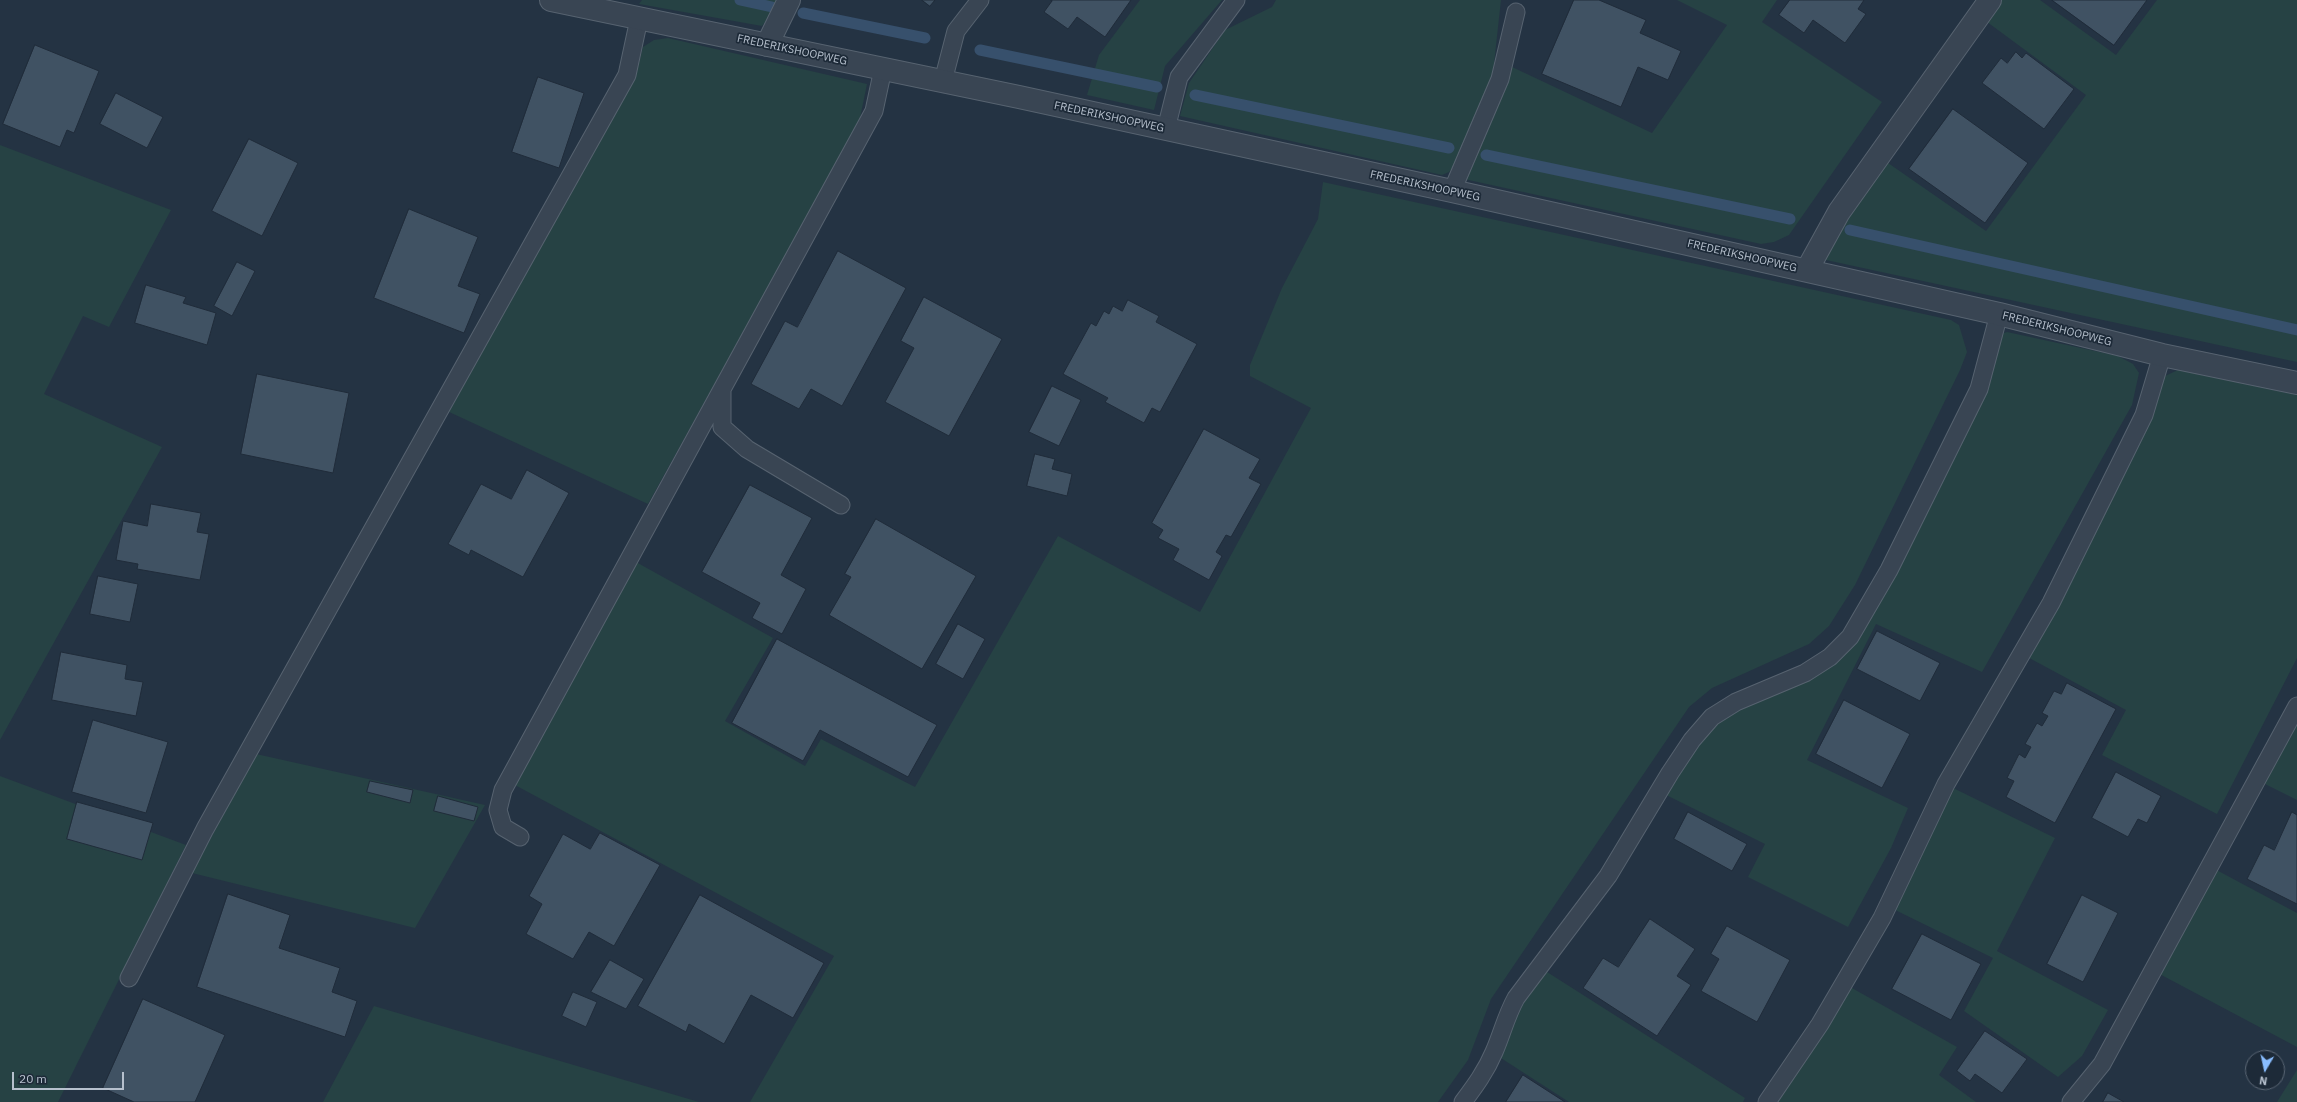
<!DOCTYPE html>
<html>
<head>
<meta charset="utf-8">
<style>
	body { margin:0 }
	#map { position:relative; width:2297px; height:1102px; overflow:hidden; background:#243343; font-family:"IBM Plex Sans",sans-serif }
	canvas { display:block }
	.north { position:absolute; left:2245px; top:1050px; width:40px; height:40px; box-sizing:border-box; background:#1d2a38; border:1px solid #5a6674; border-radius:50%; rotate:189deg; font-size:11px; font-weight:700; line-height:16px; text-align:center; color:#b6c0cd }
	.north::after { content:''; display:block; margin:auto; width:14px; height:18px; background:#89bdff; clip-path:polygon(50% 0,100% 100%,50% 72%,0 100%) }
	.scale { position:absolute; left:12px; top:1072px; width:112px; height:18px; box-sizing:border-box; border:2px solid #b6c0cd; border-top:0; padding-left:5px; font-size:12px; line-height:14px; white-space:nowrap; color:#b6c0cd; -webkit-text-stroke:3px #1d2a38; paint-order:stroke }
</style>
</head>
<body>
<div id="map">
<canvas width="2297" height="1102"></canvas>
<div class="north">N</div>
<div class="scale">20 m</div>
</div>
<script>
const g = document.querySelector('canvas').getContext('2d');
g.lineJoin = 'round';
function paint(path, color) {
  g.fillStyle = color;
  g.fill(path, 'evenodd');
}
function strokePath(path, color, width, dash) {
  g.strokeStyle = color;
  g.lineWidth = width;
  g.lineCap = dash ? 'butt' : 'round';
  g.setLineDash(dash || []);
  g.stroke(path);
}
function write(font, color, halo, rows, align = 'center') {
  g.font = font + ' "IBM Plex Sans",sans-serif';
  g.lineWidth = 3.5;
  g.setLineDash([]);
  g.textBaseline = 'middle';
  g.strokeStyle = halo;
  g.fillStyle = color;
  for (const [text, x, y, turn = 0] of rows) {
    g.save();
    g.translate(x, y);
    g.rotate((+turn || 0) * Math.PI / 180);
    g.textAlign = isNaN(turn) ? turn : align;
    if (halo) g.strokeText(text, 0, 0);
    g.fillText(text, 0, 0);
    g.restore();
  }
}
const green = new Path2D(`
	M642,0H782L762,26L639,4Z
	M1140,0H1222L1165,66L1154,110L1087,95L1099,55Z
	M1276,0H1501L1493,73L1455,165L1449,172L1442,175L1180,116L1189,83L1225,30L1272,7Z
	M1677,0H1777L1762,22L1882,102L1789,235L1774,242L1761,244L1464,179L1510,66L1652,133L1727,25Z
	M1991,0H2040L2116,55L2157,0H2297V362L1826,260L1824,251L1878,156L1986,231L2086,95L1979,16Z
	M668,38L867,84L859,123L648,504L447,411L638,67L643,47L654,40Z
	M0,145L171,210L109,327L83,316L44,394L162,447L0,740Z
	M1323,182L1951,320L1959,325L1967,352L1960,370L1855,585L1829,626L1809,644L1712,688L1689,707L1491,999L1468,1060L1438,1102H750L834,956L513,784L636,562L773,638L725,721L805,766L821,739L915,787L1058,536L1200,612L1311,408L1250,376V365L1282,288L1318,219Z
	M2007,332L2118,356L2133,364L2139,373L2132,405L1982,672L1876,624L1807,760L1908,808L1891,848L1848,927L1748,877L1765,844L1654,789L1699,721L1809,664L1837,641L1857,615L1974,393L1994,336Z
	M2178,370L2297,395V658L2217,814L2102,755L2126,710L2018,652L2165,376Z
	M2297,699V800L2255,779Z
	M256,754L485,805L415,928L192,873Z
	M0,776L186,845L58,1102H0Z
	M1947,785L2055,838L1997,951L2108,1010L2082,1056L2058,1077L1964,1011L1993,958L1887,906Z
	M2209,866L2297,913V1047L2152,970Z
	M1536,965L1745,1098L1743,1102H1569L1490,1051Z
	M1843,983L1957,1047L1939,1075L1976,1102H1765Z
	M374,1006L699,1102H323Z
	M2297,1070V1102H2277Z`);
const stream = new Path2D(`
	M740,0L772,7
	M803,13L925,38
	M980,50L1157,87
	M1195,95L1449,148
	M1486,155L1790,219
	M1850,230L2297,330`);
const building = new Path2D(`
	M922,0H935L930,6Z
	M1051,0H1131L1105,37L1077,17L1068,29L1044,12L1052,1Z
	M1574,0H1599L1646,20L1640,33L1681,51L1668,80L1638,67L1621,107L1542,74Z
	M1790,0H1864L1858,9L1866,14L1845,43L1813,20L1804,33L1779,15Z
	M2052,0H2147L2114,45Z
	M35,45L99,71L74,133L67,130L60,147L3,124Z
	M2016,52L2022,58L2026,53L2074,89L2044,129L1982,83L2001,58L2007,63Z
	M538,77L584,93L559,168L512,152Z
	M116,93L163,117L147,148L100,124Z
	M1953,109L2028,163L1985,223L1909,169Z
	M249,139L298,163L262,236L212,211Z
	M409,209L478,237L458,286L480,294L464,333L374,298Z
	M838,251L906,288L842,406L811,389L799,409L751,384L785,321L797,327Z
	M237,262L255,271L232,316L214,306Z
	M146,285L186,297L183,303L216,313L207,345L135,323Z
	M924,297L1002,339L949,436L885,402L914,348L901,341Z
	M1128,300L1159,316L1156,322L1197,344L1160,412L1152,408L1144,423L1105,402L1108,398L1063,374L1091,323L1096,326L1104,311L1109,314L1113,306L1122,311Z
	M257,374L349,393L333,473L241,454Z
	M1052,386L1081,400L1059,446L1029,432Z
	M1204,429L1260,459L1249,478L1261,484L1231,537L1226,535L1216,552L1222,556L1209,580L1173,560L1179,549L1158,538L1163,530L1152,523Z
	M1035,454L1055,459L1052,469L1072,474L1067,496L1027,486Z
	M527,470L569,493L523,577L471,550L469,555L448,544L481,484L511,499Z
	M750,485L812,518L781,575L806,589L782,634L752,618L760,603L702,572Z
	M151,504L201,513L197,532L209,534L200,580L137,569L138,564L116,560L123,521L147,526Z
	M876,519L976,576L922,669L829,615L851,577L845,574Z
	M98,576L138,584L130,622L90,614Z
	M958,624L985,639L963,679L936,664Z
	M1877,631L1940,663L1920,701L1857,669Z
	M777,639L937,725L908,777L820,730L803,761L732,723Z
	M61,652L127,665L125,679L143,682L136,716L52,700Z
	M2067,683L2116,709L2055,823L2006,797L2014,781L2007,778L2019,754L2025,758L2031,747L2025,744L2037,723L2042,726L2048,716L2042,713L2054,691L2061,694Z
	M1844,700L1910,734L1882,788L1816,754Z
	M93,720L168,742L146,813L72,792Z
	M2116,772L2161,796L2147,823L2138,819L2128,837L2092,818Z
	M370,781L413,790L410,803L367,792Z
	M438,796L478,807L474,821L434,811Z
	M77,802L153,823L142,860L67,839Z
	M1688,812L1747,844L1732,871L1674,839Z
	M2292,812L2297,815V904L2247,879L2264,845L2274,850Z
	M600,833L660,865L614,946L589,932L573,959L526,934L542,904L529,896L563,834L590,849Z
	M228,894L290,915L279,948L340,968L332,992L357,1001L345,1037L197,987Z
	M700,895L824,963L793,1018L751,995L724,1044L689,1024L686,1032L638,1006Z
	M2082,895L2118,913L2083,982L2047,964Z
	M1650,919L1695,949L1677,976L1691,985L1657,1036L1583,988L1603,958L1618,967Z
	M1727,926L1790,960L1757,1022L1701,991L1719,959L1711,954Z
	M1922,934L1981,964L1951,1020L1892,989Z
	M610,960L644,979L626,1009L591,992Z
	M573,992L597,1002L586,1027L562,1016Z
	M143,999L225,1035L195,1102H134L103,1088Z
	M1985,1031L2027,1059L2002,1093L1975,1074L1970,1081L1957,1071Z
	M1523,1075L1565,1102H1506Z
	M2108,1093L2124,1102H2103Z`);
const lane = new Path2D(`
	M943,81L956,31L980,0
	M1166,129L1179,77L1236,0
	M1452,191L1500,79L1516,12
	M722,391V427L747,449L841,505
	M520,837L503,827L498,810L503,790L874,111L883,69
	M129,978L205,829L627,75L639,19
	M1463,1102C1475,1086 1486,1071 1494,1052C1502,1034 1506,1016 1516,998L1608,876L1670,773L1692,740L1712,717L1736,702L1805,673L1830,657L1850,637L1889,570L1979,389L1999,314
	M1767,1102L1820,1024L1882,918L1946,784L2051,603L2144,415L2162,355
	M2071,1102L2102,1064L2297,706`);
const street = new Path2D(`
	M551,0L1019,97L1452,191L1999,314L2162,355L2297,383
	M767,45L789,0
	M1807,270L1839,212L1990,0`);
const streetNames = [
	["FREDERIKSHOOPWEG",792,50,12],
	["FREDERIKSHOOPWEG",1109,117,12],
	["FREDERIKSHOOPWEG",1425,186,12],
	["FREDERIKSHOOPWEG",1742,256,13],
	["FREDERIKSHOOPWEG",2057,329,14]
];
paint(green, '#264244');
strokePath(stream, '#37506c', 11);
paint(building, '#405263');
strokePath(building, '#202c3a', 1);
strokePath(lane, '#576370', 19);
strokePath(street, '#576370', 24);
strokePath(lane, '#394553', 17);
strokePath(street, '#394553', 22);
write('11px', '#b6c0cd', '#1d2a38', streetNames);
</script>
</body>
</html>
